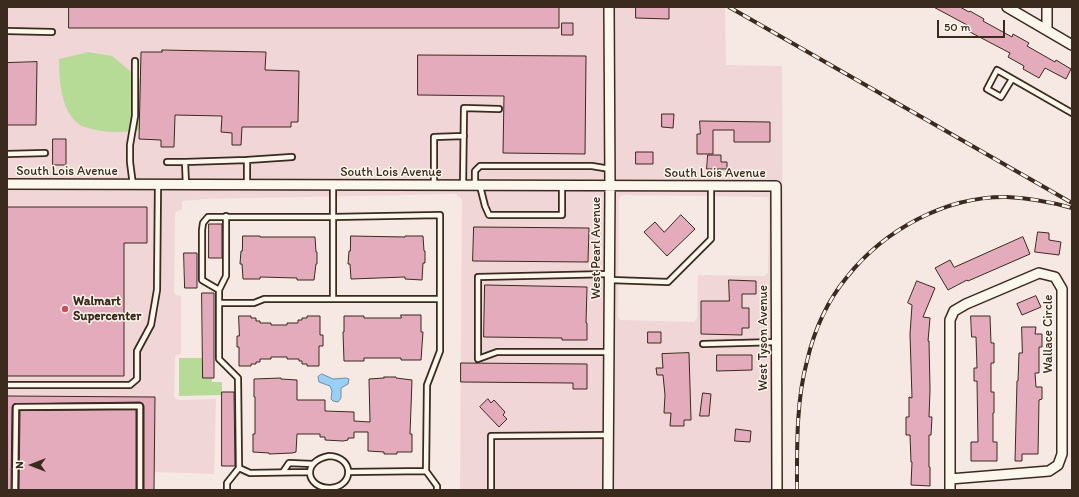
<!DOCTYPE html>
<html>
<head>
<meta charset="utf-8">
<style>
	body { margin:0 }
	#map { position:relative; width:1079px; height:497px; overflow:hidden; background:#f6e8e2; font-family:Itim,sans-serif }
	canvas { display:block }
	.frame { position:absolute; inset:0; border:8px solid #3b2a1e; pointer-events:none }
	.north { position:absolute; left:12px; top:445px; width:40px; height:40px; -webkit-text-stroke:3px #fbf7ec; paint-order:stroke; rotate:270deg; font-size:11px; font-weight:700; line-height:16px; text-align:center; color:#3b2a1e }
	.north::after { content:''; display:block; margin:auto; width:14px; height:18px; background:#3b2a1e; clip-path:polygon(50% 0,100% 100%,50% 72%,0 100%) }
	.scale { position:absolute; left:937px; top:20px; width:68px; height:18px; box-sizing:border-box; border:2px solid #3b2a1e; border-top:0; padding-left:5px; font-size:12px; line-height:14px; white-space:nowrap; color:#3b2a1e; -webkit-text-stroke:3px #fbf7ec; paint-order:stroke }
</style>
</head>
<body>
<div id="map">
<canvas width="1079" height="497"></canvas>
<div class="frame"></div>
<div class="north">N</div>
<div class="scale">50 m</div>
</div>
<script>
const g = document.querySelector('canvas').getContext('2d');
g.lineJoin = 'round';
function paint(path, color) {
  g.fillStyle = color;
  g.fill(path, 'evenodd');
}
function strokePath(path, color, width, dash) {
  g.strokeStyle = color;
  g.lineWidth = width;
  g.lineCap = dash ? 'butt' : 'round';
  g.setLineDash(dash || []);
  g.stroke(path);
}
function write(font, color, halo, rows, align = 'center') {
  g.font = font + ' Itim,sans-serif';
  g.lineWidth = 3;
  g.setLineDash([]);
  g.textBaseline = 'middle';
  g.strokeStyle = halo;
  g.fillStyle = color;
  for (const [text, x, y, turn = 0] of rows) {
    g.save();
    g.translate(x, y);
    g.rotate((+turn || 0) * Math.PI / 180);
    g.textAlign = isNaN(turn) ? turn : align;
    if (halo) g.strokeText(text, 0, 0);
    g.fillText(text, 0, 0);
    g.restore();
  }
}
const built = new Path2D(`
	M7,7H604L605,182L7,180Z
	M615,7H725L726,65L782,66L783,295L782,378L781,182H616Z
	M7,189L605,191L603,490H460L462,200L460,197L457,196V194L201,199L198,200L182,201V210L177,211L175,214L174,292L176,295L181,296V354L177,355L175,357L174,396L176,399L179,400L216,399L214,474L155,472L152,474L151,490H7Z
	M616,191H770L772,490H613ZM624,195L767,197L769,200L768,273L764,276L698,275L697,318L694,322L620,320L618,317L619,199L621,196Z`);
const green = new Path2D(`
	M88,52L112,56L148,86L147,129C126,132 108,134 88,128C86,127 82,127 80,125C61,112 59,80 59,59Z
	M179,358H202V362L214,363V378H212V382H222V395L179,396Z`);
const water = new Path2D(`
	M322,374L333,379L346,378L349,379L348,384L341,388V398L338,402L333,401L331,399L332,391L330,386L319,382L318,377Z`);
const building = new Path2D(`
	M69,7H559V28H69Z
	M636,7H669V19L636,18Z
	M934,7H960L969,12L970,11L984,19L983,21L1012,37L1013,34L1029,43L1027,46L1055,62L1056,60L1071,69L1066,79L1045,68L1039,78L1023,69L1024,66L1008,57L1010,53L968,31L970,27Z
	M562,23H573V35H562Z
	M162,50L266,52L265,70L299,71L298,122H291V127H242L241,145H232V133L221,132L222,116L175,115L174,147H161V140L139,139L141,52H162Z
	M418,55L586,56L585,154L503,153L504,96L418,95Z
	M37,62L36,125H7V63Z
	M662,114H674L673,128L662,127Z
	M700,121L770,122V142H734V130H713V154H697V134H700Z
	M53,139H66V165H53Z
	M636,152H653V164H636Z
	M708,155H721V162H727V169H707Z
	M7,207H147V243H124V376H7Z
	M681,215L695,229L667,256L644,232L655,222L664,232Z
	M209,224H222V258H209Z
	M474,227L589,228L588,262L473,261Z
	M1038,232L1049,233V240L1061,242L1059,255L1035,252Z
	M243,236H260V237H315L316,252H317V264H316L314,280H297V278L260,277V279H243L242,264H240L241,251H242Z
	M351,236L405,237V236H423L424,251H425V263H423L422,280L405,279V277L351,279L350,264H348L349,251H350Z
	M1023,237L1030,254L968,281L967,280L948,290L935,268L950,260L954,267Z
	M184,253H197V288H185Z
	M729,280L756,281V294H742V308H749V328H742V335L701,334V301H729Z
	M917,281L935,288L923,317L930,318L928,341H929L930,390L929,417H932L931,435H929V467H930V486L911,485L912,462H911L910,435H906V417H909V397L912,398L910,334L912,305L908,303Z
	M485,285L587,287L586,323H587V340H562V338L484,337Z
	M202,293H214V378H203Z
	M1036,296L1041,307L1022,315L1017,304Z
	M401,315H421V332H423L421,360H401V358H364V361H344L343,332H344V316H364V318H401Z
	M239,316H251V318H256V321H260V323H271V325H287V323H298V320H302V318H307V316H320V335H323V346H319V366H307V364H302V361H299V359H287V357H271V359H260V362H256V364H251V366H239V347H237V336H239Z
	M971,316H990L991,343H994V363H991V392H994V413H993V442H997V461H971V442H978L977,381H974V368H977L976,337H972Z
	M1022,327H1036L1035,334H1042V347H1039V373H1035L1036,387H1042V399L1039,400L1038,454H1022V461H1015L1017,381H1018L1019,353H1022Z
	M648,332H661V343H648Z
	M689,353L691,420H684V426H670L671,413H664L665,395L663,375H657L656,368H663L662,354Z
	M717,355H752V370L717,371Z
	M461,363L587,364V389H573V383L461,382Z
	M384,377H396V378L412,380L410,434H412V452H397V454H384V452L368,451V432H354V438H348V440L343,441L325,440V437H320V434H297L296,452L292,453L269,454V453L253,452V434H255V397H254V379L281,378V379L297,380V400H325V411L354,412V421L370,422L369,379L384,378Z
	M222,392H234L235,466H222Z
	M703,393L711,394L709,416H700Z
	M7,396L155,397L154,490H144V406L143,404L140,402L14,404L12,407L11,490H7Z
	M488,399L491,403L494,400L505,412L503,415L507,419L499,427L480,407Z
	M136,410V490H19L20,411Z
	M736,429L751,431L750,442L735,441Z`);
const lane = new Path2D(`
	M7,31L52,32
	M1012,79L1001,97L987,89L997,70L1072,113
	M7,154L45,153
	M167,162H185
	M133,185L130,162V145L135,116V61
	M186,185L185,162L247,160
	M247,185V160L292,157
	M333,186V299
	M434,186V137L464,136
	M463,186L464,108L499,109
	M475,186V171L480,166H592L610,169
	M480,186L485,206L489,215H562V187
	M226,216V276L219,290V303H254L264,299H440
	M610,280L668,282L711,239V187
	M219,290L202,280V230L203,223L208,217H333L440,215V351L427,385L426,471L437,486V490
	M219,303V359L238,378L239,468L227,483V490
	M703,344L777,342
	M609,352H497L478,359V277L610,274
	M7,385H130L137,379V351L151,325L157,290L158,185
	M329,456C355,457 354,487 330,488C306,488 301,461 329,456Z
	M239,468L250,473L310,472
	M283,472L289,463L313,464
	M349,472L426,471
	M15,490L16,407L140,406V490
	M491,490V436L608,435`);
const street = new Path2D(`
	M1007,7L1072,45
	M1047,30V7
	M7,184L776,186L777,490
	M1039,273L1055,277L1062,289V454L1058,465L1049,471L950,479V320L954,311L966,304Z
	M950,479V490
	M608,490L610,187L609,7`);
const rail = new Path2D(`
	M729,7L1072,203
	M797,490C797,448 796,402 807,361C814,331 828,300 847,277C884,230 946,196 1007,197C1029,198 1051,202 1072,208`);
const markers = [
	[65,309,4,"#d1495b"]
];
const streetNames = [
	["South Lois Avenue",67,172],
	["South Lois Avenue",391,173],
	["South Lois Avenue",715,174],
	["West Pearl Avenue",597,248,-90],
	["Wallace Circle",1049,334,-90],
	["West Tyson Avenue",764,338,-90]
];
const poiNames = [
	["Walmart",73,302],
	["Supercenter",73,317]
];
paint(built, '#f1d6d7');
paint(green, '#b6db96');
paint(water, '#98d0f7');
strokePath(water, '#738ea0', 1);
paint(building, '#e4abbc');
strokePath(building, '#3b2a1e', 1);
strokePath(lane, '#3b2a1e', 8);
strokePath(street, '#3b2a1e', 12);
strokePath(lane, '#fbf7ec', 4.5);
strokePath(street, '#fbf7ec', 9);
strokePath(rail, '#3b2a1e', 4);
strokePath(rail, '#fbf7ec', 2.5, [8]);
for (const [x, y, r, color] of markers) {
  const dot = new Path2D();
  dot.arc(x, y, r, 0, 2 * Math.PI);
  g.fillStyle = color;
  g.fill(dot);
  strokePath(dot, '#fbf7ec', 1.5);
}
write('13px', '#3b2a1e', '#fbf7ec', streetNames);
write('bold 13px', '#3b2a1e', '#fbf7ec', poiNames, 'left');
</script>
</body>
</html>
